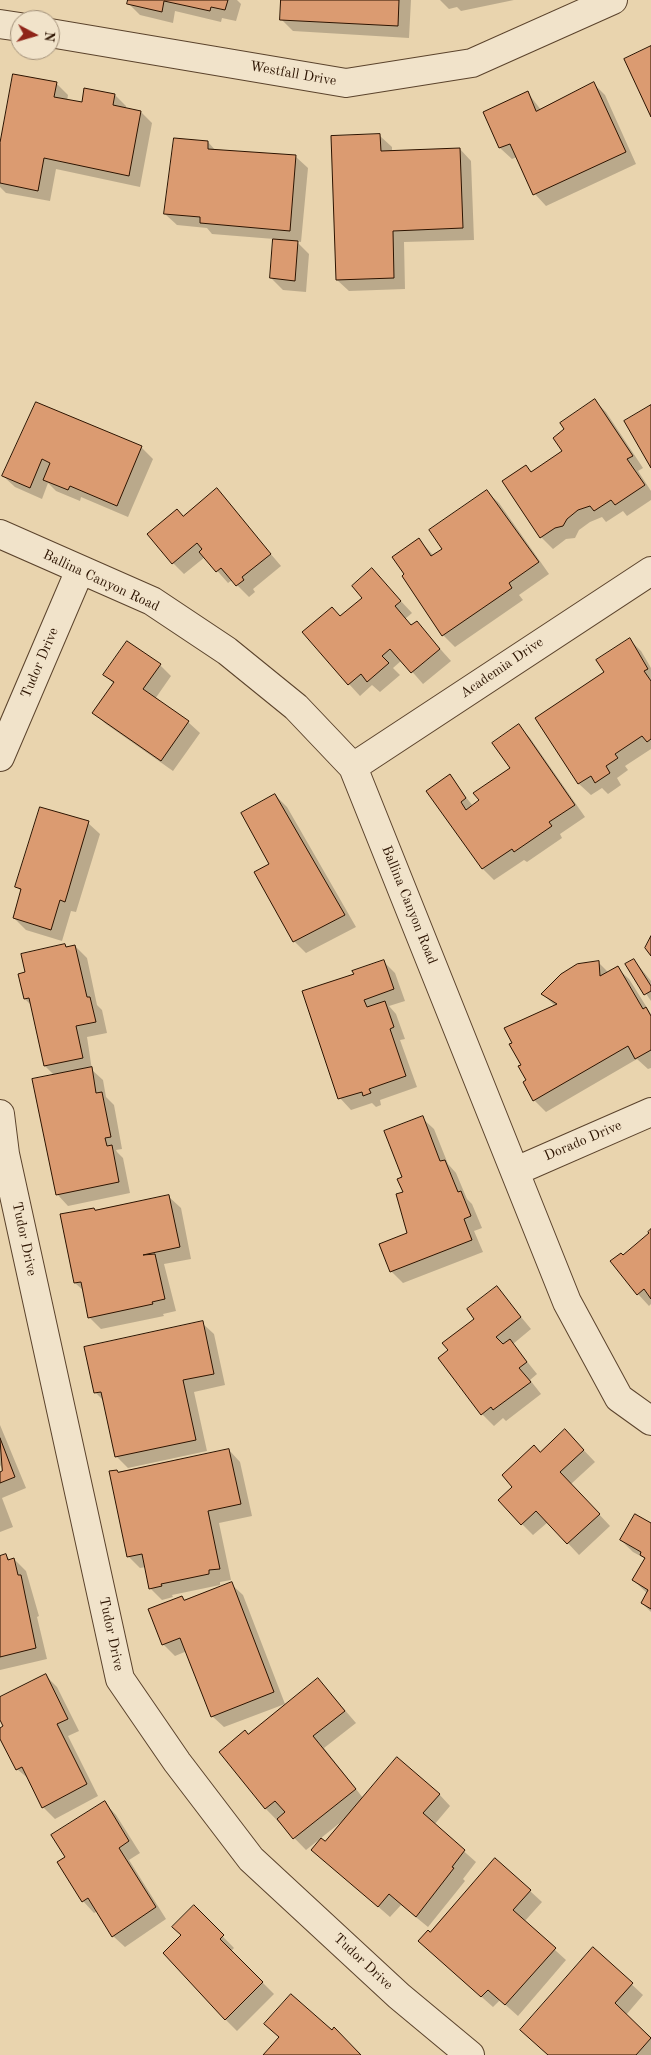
<!DOCTYPE html>
<html>
<head>
<meta charset="utf-8">
<style>
	body { margin:0 }
	#map { position:relative; width:651px; height:2055px; overflow:hidden; background:#e9d4ae; font-family:"Old Standard TT",serif }
	canvas { display:block }
	.north { position:absolute; left:10px; top:10px; width:50px; height:50px; box-sizing:border-box; background:#f1e3ca; border:1px solid #a29079; border-radius:50%; rotate:96deg; font-size:14px; font-weight:700; line-height:20px; text-align:center; color:#2c1300 }
	.north::after { content:''; display:block; margin:auto; width:18px; height:22px; background:#8f2418; clip-path:polygon(50% 0,100% 100%,50% 72%,0 100%) }
</style>
</head>
<body>
<div id="map">
<canvas width="651" height="2055"></canvas>
<div class="north">N</div>
</div>
<script>
const g = document.querySelector('canvas').getContext('2d');
g.lineJoin = 'round';
function paint(path, color) {
  g.fillStyle = color;
  g.fill(path, 'evenodd');
}
function strokePath(path, color, width, dash) {
  g.strokeStyle = color;
  g.lineWidth = width;
  g.lineCap = dash ? 'butt' : 'round';
  g.setLineDash(dash || []);
  g.stroke(path);
}
function write(font, color, halo, rows, align = 'center') {
  g.font = font + ' "Old Standard TT",serif';
  g.lineWidth = 5;
  g.setLineDash([]);
  g.textBaseline = 'middle';
  g.strokeStyle = halo;
  g.fillStyle = color;
  for (const [text, x, y, turn = 0] of rows) {
    g.save();
    g.translate(x, y);
    g.rotate((+turn || 0) * Math.PI / 180);
    g.textAlign = isNaN(turn) ? turn : align;
    if (halo) g.strokeText(text, 0, 0);
    g.fillText(text, 0, 0);
    g.restore();
  }
}
const shadow = new Path2D(`
	M129,0H237L241,4L236,21L222,18L221,22L175,11L173,23L140,15L129,4Z
	M282,0H411L409,38L293,31L281,19Z
	M440,0H514L461,11L457,7L449,9Z
	M56,83L68,95L67,101L83,104L115,95L126,106V109L141,112L152,123L140,187L56,169L50,201L6,193L0,187V149Z
	M593,83L605,95L636,164L546,206L535,194L517,157L512,159L500,148L484,112L528,93L541,110Z
	M380,136L392,147V152L460,149L471,161L474,240L404,242L405,289L349,291L337,280Z
	M208,142L216,151L296,157L308,168L301,242L296,241L309,254L306,292L283,290L271,278L274,239L212,234L207,228L177,225L165,214Z
	M595,401L606,412L643,468L638,471L651,491V500L627,516L623,511L606,522L602,517L590,522L579,530L575,538L566,539L553,549L541,537L504,481L526,466L532,473L564,452Z
	M141,447L153,459L128,517L81,497L80,501L56,491L48,483L42,499L15,487L3,476L15,448Z
	M216,490L281,566L253,589L255,592L249,597L232,580L228,583L205,557L184,574L173,563L183,517Z
	M487,492L499,503L549,574L519,595L523,600L455,647L443,635L419,540L434,556L444,549Z
	M372,570L412,613L405,619L412,626L416,622L451,661L423,684L402,660L393,668L400,675L380,692L372,685L360,696L349,684L341,617L364,598Z
	M630,640L641,651L651,668V749L625,766L628,770L617,778L621,785L608,794L602,788L591,795L579,784L536,718L605,673Z
	M160,665L171,676L155,699L188,722L200,733L173,771L106,724L94,713L114,684L105,675Z
	M519,726L530,738L585,817L560,834L562,838L527,862L524,860L494,880L483,869L450,821L449,776L473,806L511,768Z
	M275,795L287,807L356,927L306,953L294,941Z
	M88,823L100,834L76,912L71,911L62,941L26,930L14,918L22,892L17,887Z
	M75,946L87,958L97,1005L102,1010L107,1033L87,1037L92,1070L103,1080L106,1097L114,1105L122,1149L116,1150L117,1152L123,1158L130,1193L68,1206L57,1194L55,1076L45,1066L32,1006L25,999L26,973L67,948Z
	M634,960L651,981V1001L627,965Z
	M383,961L395,973L405,1001L389,1006L396,1014L405,1039L400,1040L417,1087L380,1100L381,1105L376,1107L372,1103L351,1110L340,1098L355,975Z
	M599,963L609,973L617,968L629,979L651,1014V1068L648,1069L637,1059L546,1112L534,1100L522,1065L555,1006L543,994Z
	M422,1118L434,1129L448,1164L456,1173L467,1199L472,1204L482,1228L474,1231L483,1252L403,1283L391,1271L409,1234L404,1177Z
	M169,1197L181,1208L191,1259L164,1264L176,1311L163,1314L164,1316L101,1329L89,1317L84,1291L75,1283L94,1209L96,1211Z
	M651,1234V1304L649,1306L638,1294L623,1256Z
	M497,1288L531,1329L513,1344L537,1374L530,1380L541,1394L506,1421L503,1418L494,1426L482,1414L440,1358L450,1350L475,1319Z
	M202,1323L214,1334L225,1385L194,1392L207,1451L128,1468L116,1456L105,1402L95,1392Z
	M0,1425L26,1488L2,1498L13,1527L0,1532V1473L4,1472L0,1465Z
	M576,1442L595,1462L571,1484L610,1526L579,1555L548,1522L533,1535L522,1524L514,1487Z
	M229,1450L240,1462L252,1516L219,1523L231,1580L220,1582V1585L172,1595L173,1597L162,1600L150,1588L146,1567L140,1568L128,1556L119,1473Z
	M651,1524V1612L642,1603L647,1593L633,1580L646,1559L633,1552L621,1540Z
	M6,1555L10,1560L14,1559L26,1571L39,1616L37,1617L47,1659L0,1670V1557Z
	M231,1584L243,1595L285,1704L224,1727L212,1716L187,1651L175,1656L163,1644L182,1598L186,1601Z
	M46,1676L57,1687L79,1731L68,1736L98,1796L55,1819L43,1807L30,1780L17,1769L0,1736V1729L5,1727L0,1718V1699Z
	M318,1679L356,1723L324,1748L363,1798L439,1794L450,1806L434,1825L476,1862L463,1879L465,1881L428,1927L401,1905L390,1917L313,1850L325,1843L341,1822L306,1850L266,1809L220,1752L249,1735Z
	M105,1803L116,1815L140,1853L129,1860L166,1919L125,1947L113,1936L98,1911L94,1913L83,1901L66,1858Z
	M495,1859L542,1902L524,1922L566,1960L518,2016L500,2000L493,2007L431,1952L430,1933Z
	M194,1907L234,1948L231,1951L274,1994L237,2031L225,2019L182,1935Z
	M593,1948L643,1995L626,2015L651,2037V2055H548L561,1984Z`);
const building = new Path2D(`
	M128,0H228L225,10L211,7L210,11L164,1L162,12L127,4Z
	M281,0H399L398,26L280,20Z
	M651,46V117L624,59Z
	M13,74L57,82L54,97L82,102L84,88L115,94L113,105L141,111L129,176L44,158L38,191L0,183V143Z
	M594,82L626,152L533,195L510,144L499,148L483,112L528,91L536,111Z
	M380,134L381,151L460,148L463,228L393,231L394,278L336,280L331,136Z
	M174,138L208,141V149L296,155L290,231L200,223V217L164,214Z
	M273,239L298,241L295,281L270,278Z
	M595,399L633,456L627,459L645,485L615,505L611,500L594,511L590,506L578,510L567,519L563,526L555,528L540,538L502,481L526,465L531,472L562,451L553,438L564,429L560,423Z
	M36,402L142,446L117,506L70,486L68,490L43,480L50,463L42,459L30,488L2,476Z
	M651,405V468L624,421Z
	M217,488L271,554L242,577L244,580L236,586L221,568L216,572L199,552L202,549L197,543L172,564L147,534L177,509L183,516Z
	M487,490L539,562L509,583L512,588L442,636L402,576L404,574L392,557L419,538L431,556L442,549L429,530Z
	M372,568L401,601L395,606L411,625L417,621L440,649L411,673L390,649L382,656L389,663L367,682L361,674L348,685L302,632L332,607L340,616L362,598L352,586Z
	M630,638L648,669L644,671L651,681V739L647,742L642,736L615,754L618,758L606,766L610,773L595,783L591,776L578,784L535,718L604,672L596,660Z
	M127,641L161,664L143,689L189,721L161,761L92,713L114,682L103,675Z
	M519,724L575,805L549,822L552,826L514,852L512,849L482,869L426,791L450,774L466,798L461,802L466,810L479,800L473,793L510,768L492,743Z
	M275,794L345,915L293,942L254,872L269,864L241,813Z
	M40,807L89,821L65,902L60,900L51,930L13,918L21,889L15,887Z
	M651,936V956L645,948Z
	M65,944L66,947L75,945L87,997H90L96,1022L76,1026L83,1058L44,1066L29,998L24,999L18,974L25,972L21,954Z
	M634,959L651,986V991L644,995L625,964Z
	M384,960L394,989L364,1000L367,1007L385,1001L394,1027L390,1029L406,1076L369,1089L371,1093L363,1096L362,1092L338,1099L302,991L354,974L352,971Z
	M599,961L600,976L618,966L643,1009L646,1007L651,1016V1050L635,1059L628,1046L533,1101L523,1082L526,1080L518,1066L521,1065L509,1044L512,1043L504,1028L557,1004L541,994L561,974L577,964Z
	M92,1067L96,1093L102,1092L111,1137L105,1138L107,1146L112,1145L119,1182L56,1195L32,1079Z
	M423,1116L440,1161L445,1160L458,1192L461,1191L471,1216L464,1219L472,1240L390,1272L379,1244L407,1233L396,1194L403,1192L397,1179L402,1177L384,1131Z
	M169,1195L180,1247L143,1255L155,1254L165,1299L152,1302L153,1304L88,1318L81,1282L74,1283L60,1214L94,1208L95,1210Z
	M651,1229V1299L644,1289L637,1295L610,1261L621,1253L623,1255L649,1233L648,1232Z
	M497,1286L521,1317L496,1337L503,1344L510,1339L527,1362L519,1368L531,1382L493,1410L491,1407L481,1415L438,1358L448,1350L442,1343L474,1319L467,1309Z
	M203,1321L214,1374L183,1380L196,1440L115,1457L101,1392L94,1393L84,1347Z
	M565,1429L584,1450L560,1472L600,1514L567,1544L536,1511L521,1525L498,1500L512,1487L502,1475L534,1445L540,1452Z
	M0,1438L15,1477L0,1483V1472L2,1471Z
	M229,1449L241,1504L208,1511L220,1569L209,1570V1574L161,1584L162,1586L149,1589L142,1554L127,1557L109,1471L117,1470L118,1472Z
	M635,1514L651,1523V1609L641,1603L648,1590L632,1580L645,1558L640,1555L641,1552L620,1540Z
	M6,1554L8,1560L14,1558L18,1575H21L36,1648L0,1657V1556Z
	M232,1582L274,1692L211,1717L180,1638L162,1645L148,1609L182,1596L184,1600Z
	M46,1674L68,1719L57,1724L87,1784L42,1808L22,1767L16,1770L0,1739V1728L3,1726L0,1720V1697Z
	M318,1678L345,1711L313,1736L356,1789L293,1839L277,1819L285,1812L275,1801L265,1809L219,1752L245,1730L248,1734Z
	M397,1757L440,1794L423,1813L465,1850L452,1867L454,1868L416,1917L389,1894L378,1907L311,1850L321,1838L325,1841Z
	M105,1801L129,1841L119,1848L156,1907L112,1937L88,1898L82,1902L57,1862L65,1857L51,1835Z
	M495,1858L531,1890L513,1910L556,1948L505,2005L488,1990L481,1997L418,1941L428,1930L430,1932Z
	M194,1905L224,1935L220,1939L263,1982L225,2020L163,1953L181,1935L172,1927Z
	M593,1947L633,1983L615,2003L651,2038L636,2055H548L520,2030Z
	M291,1994L332,2030L334,2027L361,2055H263L279,2037L264,2024Z`);
const street = new Path2D(`
	M0,24L20,27
	M50,33L346,83L472,63L613,0
	M0,534L152,601L227,651L296,707L353,767L567,1302L619,1398L651,1421
	M0,757L80,570
	M353,767L651,571
	M0,1114L5,1154L120,1679L177,1762L251,1859L399,1996L470,2055
	M516,1171L651,1112`);
const streetNames = [
	["Westfall Drive",293,74,10],
	["Ballina Canyon Road",101,581,25],
	["Tudor Drive",40,663,-67],
	["Academia Drive",502,668,-34],
	["Ballina Canyon Road",409,905,68],
	["Dorado Drive",583,1141,-23],
	["Tudor Drive",24,1239,78],
	["Tudor Drive",111,1634,78],
	["Tudor Drive",363,1962,43]
];
paint(shadow, '#0003');
paint(building, '#db9b71');
strokePath(building, '#2c1300', 1);
strokePath(street, '#5b432c', 30);
strokePath(street, '#f1e3ca', 28);
write('14px', '#2c1300', '#f1e3ca', streetNames);
</script>
</body>
</html>
